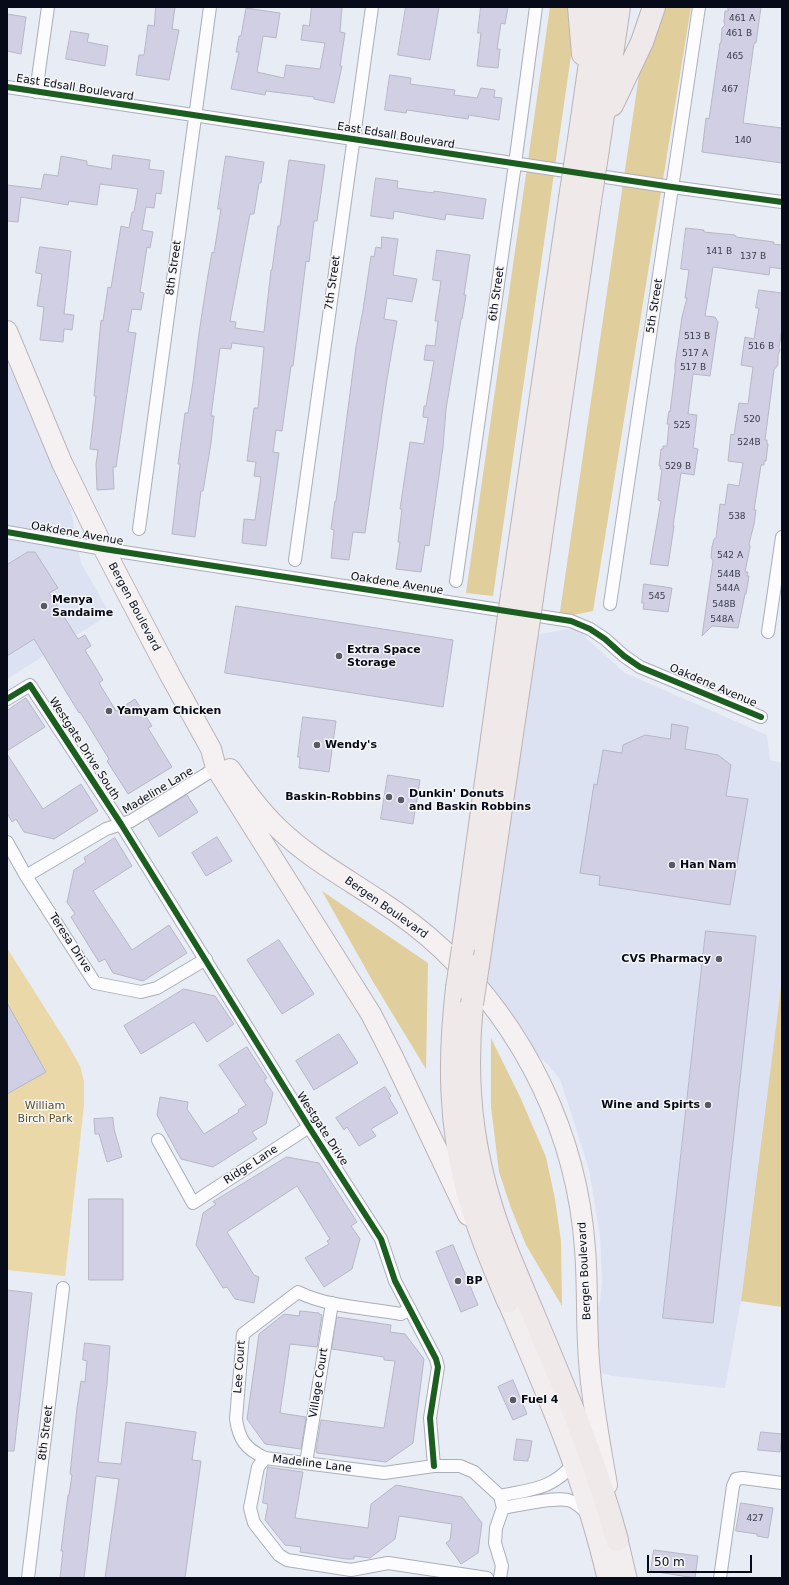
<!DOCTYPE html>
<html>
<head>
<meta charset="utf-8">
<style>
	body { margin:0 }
	#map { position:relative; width:789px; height:1585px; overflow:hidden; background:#e8ecf5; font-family:"DejaVu Sans",sans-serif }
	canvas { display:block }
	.frame { position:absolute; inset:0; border:8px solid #070b19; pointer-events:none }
	.scale { position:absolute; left:647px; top:1555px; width:105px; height:18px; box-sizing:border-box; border:2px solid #070b19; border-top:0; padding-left:5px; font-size:12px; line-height:14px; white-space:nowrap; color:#070b19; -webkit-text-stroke:3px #f6f6f6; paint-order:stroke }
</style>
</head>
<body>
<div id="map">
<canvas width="789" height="1585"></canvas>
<div class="frame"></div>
<div class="scale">50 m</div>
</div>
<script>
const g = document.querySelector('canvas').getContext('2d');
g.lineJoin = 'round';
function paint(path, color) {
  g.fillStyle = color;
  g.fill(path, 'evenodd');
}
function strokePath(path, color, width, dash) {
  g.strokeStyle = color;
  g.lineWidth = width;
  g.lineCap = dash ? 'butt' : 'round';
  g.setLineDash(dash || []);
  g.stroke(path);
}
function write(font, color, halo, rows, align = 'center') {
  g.font = font + ' "DejaVu Sans",sans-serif';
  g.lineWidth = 3;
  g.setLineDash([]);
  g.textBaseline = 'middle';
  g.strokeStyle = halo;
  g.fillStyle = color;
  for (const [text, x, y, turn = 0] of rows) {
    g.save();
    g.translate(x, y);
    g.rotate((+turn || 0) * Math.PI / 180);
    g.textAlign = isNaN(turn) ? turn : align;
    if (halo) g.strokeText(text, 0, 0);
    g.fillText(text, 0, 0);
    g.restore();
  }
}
const built = new Path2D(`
	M7,331L62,463L81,563L110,614L7,679Z
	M578,627L588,640L625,673L767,735L770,760L782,763V979L741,1301L725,1388L612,1376L601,1373L594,1360V1314L600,1302L602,1282L600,1236L589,1169L560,1079L547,1064L533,1051L487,983L536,635Z`);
const green = new Path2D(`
	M7,948L67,1043L80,1066L84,1081V1105L65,1276L7,1270Z`);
const forest = new Path2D(`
	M550,7H578L493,596L466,593Z
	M649,7H691L593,611L559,618Z
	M322,891L428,963L426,1069L372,980Z
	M782,979V1307L741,1301Z
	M491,1038L521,1099L546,1157L555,1199L561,1241L562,1306L526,1245L511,1208L499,1172L491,1107Z`);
const building = new Path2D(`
	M156,7H175L172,29L179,30L169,80L136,75L139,55H144L148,25L154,26Z
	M312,7H342L340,32L345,33L340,66H342L334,103L314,99V97L266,91L265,95L231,89L239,52H236L239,36H241L246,8L280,13L276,38L263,36L257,72L284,78L286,65L320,69L325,43L301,40L303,25L309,26Z
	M406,7H439L430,60L398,55Z
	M481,7H508L505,24L501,23L497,49H500L498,68L477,66L481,33H478Z
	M728,7H761L756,43H754L743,123L782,128V163L702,152L706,118L709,119L720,43H721L722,28L725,25L724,22L725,11H728Z
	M7,14L26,17L21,54L7,51Z
	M71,31L89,34L87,42L108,46L105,66L66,59Z
	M390,75L411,78L410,84L455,90L454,95L477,98L481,88L495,90L494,97L502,98L499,120L469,115L468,119L407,110L406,113L385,110Z
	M113,155L150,160L149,169L164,171L161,194L156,193L154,208L146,207L142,230L153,232L150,248L147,247L140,292L144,293L141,310L132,309L128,332L136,333L116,467H113L114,489L97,490L96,464L98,450L90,449L96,396H94L101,320L103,321L108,287L111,288L121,226L129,228L132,212H134L138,189L100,184L97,205L69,201L68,205L21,197L18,222L7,221V185L41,189L44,174L58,176L61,156L87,161V165L111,169Z
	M226,156L264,162L261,183H259L254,214H250L230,321L236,322L235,328L264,332L271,270H272L278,226H280L289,160L325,165L317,221H314L309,262L306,261L293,366H291L282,431L276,430L273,452L279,453L266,546L242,543L244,519L255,520L261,477L254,476L256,462L247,461L254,408H258L264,347L232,343L231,349L220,348L211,416H214L211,443L203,491H201L195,537L172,534L180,464H178L185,413H188L193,382L199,333L207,281L212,252L214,253L221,209H218Z
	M376,178L398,181L397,188L434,193V191L486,199L483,219L446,214L445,220L394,211L393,219L371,216Z
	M686,228L704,230V232L735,235L736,237L774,242L773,244L782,245V269L770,267L769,275L713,267L705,316L715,317L718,322L710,376L693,374L688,414L697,415L693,448L698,449L694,475L681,473L673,526H674L668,566L650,564L661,501L658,500L662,469H660L661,466H659L661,449H663V446H667L669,424H667L669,411L670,412L675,372V365L682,317L687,298H685L689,270L681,269Z
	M382,237L398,239L393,275L417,279L412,302L387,298L384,319L397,321L387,379L365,533L353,532L349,560L331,558L334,530L331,529L335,501H336L356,347L363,310L371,256L374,257L376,247L381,248Z
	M40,247L71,251L64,314L74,315L72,330L64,329L63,342L40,340L44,307L37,306L42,274L36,273Z
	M437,250L470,255L464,295H466L462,319H461L446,409L443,447L429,546L425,545L421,572L396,569L400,542H398L402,509H400L410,442L424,444L428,418L423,417L424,406H426L434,361L424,360L426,345L435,346L438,321H435L441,281L433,280Z
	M759,290L782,293V328L779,348L780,350L778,355V365L774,370L765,440H767V444H768L766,461H764V465H761L754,510H756L754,524L749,544L750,547L745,572H748L747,576H749L746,594H745L738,628L712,626L702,636L713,561L711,557L712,547L714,539L716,538L720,504L725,505L728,484L739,486L743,463L728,461L731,434L734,435L739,403L748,404L753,367L741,365L745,337L754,339L759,308H756Z
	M28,552H35L58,588L49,593L78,639L85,635L91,646L85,650L103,680L99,683L116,711L135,699L152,726L148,728L172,767L128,794L107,761L109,759L80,712L79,713L34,639L7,656V565Z
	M644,584L672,588L668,612L643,609L644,603H642Z
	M236,606L453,640L443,707L225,673Z
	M26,698L45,727L7,751V711Z
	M303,717L336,721L329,772L299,768L300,757H298Z
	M672,724L688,727L685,749L718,755L731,765L726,796L748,799L730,905L599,885L600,876L580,873L594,784L597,785L603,750L622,753L623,745L645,735L670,739Z
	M7,754L43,809L81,784L98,811L54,839L24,832L16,819L12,822L7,813Z
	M388,775L420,780L413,824L381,819Z
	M187,795L198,812L159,837L148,819Z
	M217,837L232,861L206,876L192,853Z
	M115,838L132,866L93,891L132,950L169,925L187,953L143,981L113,973L105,959L99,962L71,917L75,914L67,902L74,870L86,862L84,858Z
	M706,931L756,936L713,1323L663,1318Z
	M279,940L314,994L282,1014L247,960Z
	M184,989L215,996L234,1024L207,1042L194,1022L141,1054L124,1026Z
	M7,1003L46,1072L7,1094Z
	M339,1034L358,1063L314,1090L296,1061Z
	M247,1047L267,1078L264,1080L273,1093L266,1124L252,1132L257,1139L213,1167L181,1159L157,1115L160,1097L188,1102L187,1109L204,1134L239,1112L238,1110L246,1105L219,1065Z
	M385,1087L391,1096L389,1098L398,1113L371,1129L376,1136L359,1146L347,1127L344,1130L336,1118Z
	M113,1118L114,1129L122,1157L107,1162L99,1134H95L94,1119Z
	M287,1157L319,1163L357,1222L351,1226L360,1239L352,1269L324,1287L305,1258L329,1244L327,1241L330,1239L297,1186L227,1232L254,1275L259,1277L254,1303L235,1299L227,1287L223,1288L196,1245L203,1213L216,1204L213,1202Z
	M89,1199H123V1280H89Z
	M453,1245L478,1305L461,1312L436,1252Z
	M7,1290L32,1293L14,1451H7Z
	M300,1311L319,1313V1314L322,1315L317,1347L290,1344L280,1413L306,1417L301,1449L265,1444L247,1419L259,1334L284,1314L299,1316Z
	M337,1317L391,1325L390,1332L405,1334L424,1359L413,1443L386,1462L317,1453L316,1451L321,1420L384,1428L395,1361L384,1360V1357L332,1349Z
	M85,1343L110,1346L107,1384L98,1462L121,1464L126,1422L196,1432L192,1460L201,1461L185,1578H105L119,1479L96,1476L84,1578H60L63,1551H61L68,1495H69L72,1475L70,1474L77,1408L81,1381L85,1382L87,1361L83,1360Z
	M513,1380L527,1414L513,1420L498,1387Z
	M761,1432L782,1434L780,1452L758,1450Z
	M517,1439L532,1441L529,1458H528V1461L514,1460Z
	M268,1467L303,1472L295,1518L368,1528L371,1504L396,1485L462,1497L482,1523L478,1553L461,1564L446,1543L450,1540L452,1524L399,1516L395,1539L370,1558L354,1556V1559H346L300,1552L301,1547L285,1545L265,1520L268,1504L263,1503Z
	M741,1503L773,1508L768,1538L757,1536V1534L736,1531Z
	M654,1550L698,1556L695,1578L651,1571Z`);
const minor = new Path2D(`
	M7,87L672,187L782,202
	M36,92L48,7
	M139,529L210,7
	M7,532L104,549L571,621L590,629L605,639L624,656L640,667L761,717
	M295,560L372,7
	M456,581L515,164L536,7
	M610,604L699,7
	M768,632L782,537
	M7,699L30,685L121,824L309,1127L381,1239L395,1281L436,1359L438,1367L430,1418L434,1466
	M7,842L26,876L95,983L141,992L157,988L206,959
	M26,876L106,829L131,821L216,768
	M158,1140L193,1203L309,1127
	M265,1458C246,1449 239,1440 236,1419L243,1334L298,1292C328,1307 368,1308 401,1314L410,1309
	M306,1463L332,1303
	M500,1496C532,1489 552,1490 575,1462
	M503,1508C520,1505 552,1497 568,1500C576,1502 583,1509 588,1514
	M28,1578L63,1288
	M487,1578L388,1563L351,1570L287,1560L279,1555L254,1523L250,1508L258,1467L265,1458L384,1473L434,1466H460L474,1472L500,1496L503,1508
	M500,1578L502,1566L495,1543L496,1528L503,1508
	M720,1578L733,1486L736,1479L743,1478L782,1483`);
const primary = new Path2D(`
	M7,331L62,463L104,549L170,675L211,749L216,768L371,1014L393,1057L468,1215
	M230,769C245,790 260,811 279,829C308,857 344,877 377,899C400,914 422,930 442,949C525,1028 577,1134 585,1249C588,1286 586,1324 589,1361C592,1403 600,1444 607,1485`);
const trunk = new Path2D(`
	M508,1301C547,1393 585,1479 608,1578
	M617,1540L626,1578`);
const motorway = new Path2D(`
	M579,7L583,54
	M612,105L642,42L654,7
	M578,146L598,7
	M598,149L619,7
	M512,595L570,198
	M532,598L590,201
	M463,948L507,630
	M478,965L527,632
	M457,988C449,1057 449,1125 468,1193C478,1230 493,1265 508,1301
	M472,1004C463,1093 474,1168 507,1251C546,1346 590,1440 617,1540`);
const motorwayBridge = new Path2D(`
	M570,198L578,146
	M590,201L598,149
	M507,630L512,595
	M527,632L532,598
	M457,988L463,948
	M472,1004L478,965`);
const cycleway = new Path2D(`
	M7,87L672,187L782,202
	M7,532L104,549L571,621L590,629L605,639L624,656L640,667L761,717
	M7,699L30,685L121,824L309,1127L381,1239L395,1281L436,1359L438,1367L430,1418L434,1466`);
const markers = [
	[44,606,4,"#565a66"],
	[339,656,4,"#565a66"],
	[109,711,4,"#565a66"],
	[317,745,4,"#565a66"],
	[389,797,4,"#565a66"],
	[401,800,4,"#565a66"],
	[672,865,4,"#565a66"],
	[719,959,4,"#565a66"],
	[708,1105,4,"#565a66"],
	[458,1281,4,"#565a66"],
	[513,1400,4,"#565a66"]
];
const numberNames = [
	["461 A",742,19],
	["461 B",739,34],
	["465",735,57],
	["467",730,90],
	["140",743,141],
	["141 B",719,252],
	["137 B",753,257],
	["513 B",697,337],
	["516 B",761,347],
	["517 A",695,354],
	["517 B",693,368],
	["520",752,420],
	["525",682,426],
	["524B",749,443],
	["529 B",678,467],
	["538",737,517],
	["542 A",730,556],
	["544B",729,575],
	["544A",728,589],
	["545",657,597],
	["548B",724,605],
	["548A",722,620],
	["427",755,1519]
];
const streetNames = [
	["East Edsall Boulevard",75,88,9],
	["East Edsall Boulevard",396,136,9],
	["8th Street",174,268,-82],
	["7th Street",333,283,-82],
	["6th Street",497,294,-82],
	["5th Street",655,306,-81],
	["Oakdene Avenue",77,534,10],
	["Oakdene Avenue",397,584,9],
	["Bergen Boulevard",134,607,62],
	["Oakdene Avenue",713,686,23],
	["Westgate Drive South",84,749,57],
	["Madeline Lane",158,791,-31],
	["Bergen Boulevard",386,908,35],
	["Teresa Drive",70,943,57],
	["Westgate Drive",322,1129,57],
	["Ridge Lane",251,1165,-33],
	["Bergen Boulevard",585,1271,-93],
	["Lee Court",240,1367,-86],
	["Village Court",319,1383,-81],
	["8th Street",46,1433,-83],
	["Madeline Lane",312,1464,7]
];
const poiNames = [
	["Menya",52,600],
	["Sandaime",52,613],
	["Extra Space",347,650],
	["Storage",347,663],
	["Yamyam Chicken",117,711],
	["Wendy's",325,745],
	["Dunkin' Donuts",409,794],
	["and Baskin Robbins",409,807],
	["Baskin-Robbins",381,797,"right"],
	["Han Nam",680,865],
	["CVS Pharmacy",711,959,"right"],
	["Wine and Spirts",700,1105,"right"],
	["BP",466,1281],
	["Fuel 4",521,1400]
];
const parkNames = [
	["William",45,1106],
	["Birch Park",45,1119]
];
paint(built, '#dce2f2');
paint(green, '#ead8a9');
paint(forest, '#e0ce9c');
paint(building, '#d0cfe4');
strokePath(building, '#b6b7c4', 1);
strokePath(minor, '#aaaeba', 14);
strokePath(primary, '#bab4b8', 22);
strokePath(trunk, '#bab4b8', 23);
strokePath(motorway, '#bab4b8', 24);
strokePath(minor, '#fcfcfe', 12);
strokePath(primary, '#f5f1f2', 20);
strokePath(trunk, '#f2edee', 21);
strokePath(motorway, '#f0e9e9', 22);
strokePath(motorwayBridge, '#bab4b8', 24, []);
strokePath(motorwayBridge, '#f0e9e9', 22);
strokePath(cycleway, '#1b5e20', 6);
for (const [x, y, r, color] of markers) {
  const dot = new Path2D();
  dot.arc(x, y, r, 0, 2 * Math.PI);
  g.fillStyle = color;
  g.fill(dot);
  strokePath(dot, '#f6f6f6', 1.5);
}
write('9px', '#393c4c', null, numberNames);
write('11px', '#070b19', '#f6f6f6', streetNames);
write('bold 11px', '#070b19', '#f6f6f6', poiNames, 'left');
write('11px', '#5f5027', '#f6f6f6', parkNames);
</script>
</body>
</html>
